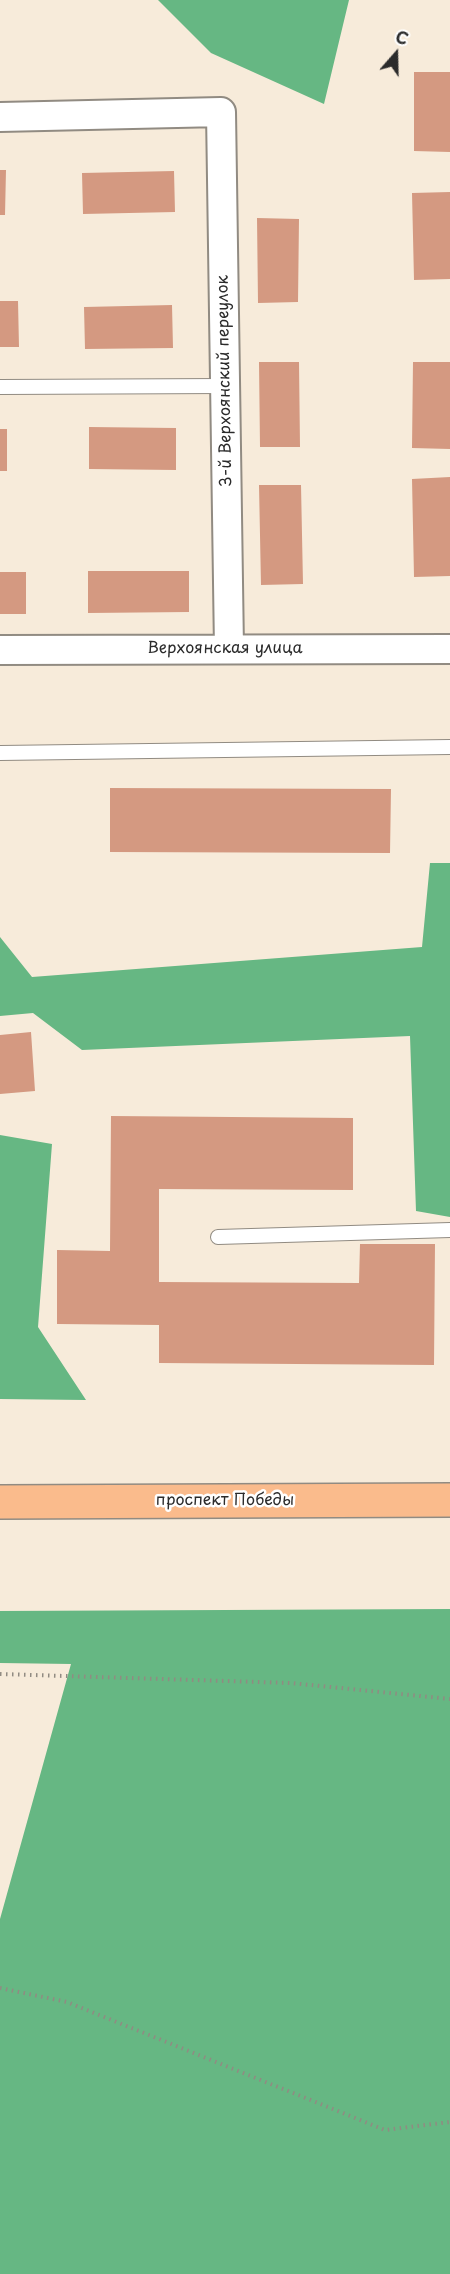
<!DOCTYPE html>
<html>
<head>
<meta charset="utf-8">
<style>
	body { margin:0 }
	#map { position:relative; width:450px; height:2274px; overflow:hidden; background:#f7ebda; font-family:"Playpen Sans",sans-serif }
	canvas { display:block }
	.north { position:absolute; left:366px; top:24px; width:60px; height:60px; -webkit-text-stroke:4px #fff; paint-order:stroke; rotate:20deg; font-size:16px; font-weight:700; line-height:24px; text-align:center; color:#2b2b2b }
	.north::after { content:''; display:block; margin:auto; width:21px; height:27px; background:#2b2b2b; clip-path:polygon(50% 0,100% 100%,50% 72%,0 100%) }
</style>
</head>
<body>
<div id="map">
<canvas width="450" height="2274"></canvas>
<div class="north">С</div>
</div>
<script>
const g = document.querySelector('canvas').getContext('2d');
g.lineJoin = 'round';
function paint(path, color) {
  g.fillStyle = color;
  g.fill(path, 'evenodd');
}
function strokePath(path, color, width, dash) {
  g.strokeStyle = color;
  g.lineWidth = width;
  g.lineCap = dash ? 'butt' : 'round';
  g.setLineDash(dash || []);
  g.stroke(path);
}
function write(font, color, halo, rows, align = 'center') {
  g.font = font + ' "Playpen Sans",sans-serif';
  g.lineWidth = 5;
  g.setLineDash([]);
  g.textBaseline = 'middle';
  g.strokeStyle = halo;
  g.fillStyle = color;
  for (const [text, x, y, turn = 0] of rows) {
    g.save();
    g.translate(x, y);
    g.rotate((+turn || 0) * Math.PI / 180);
    g.textAlign = isNaN(turn) ? turn : align;
    if (halo) g.strokeText(text, 0, 0);
    g.fillText(text, 0, 0);
    g.restore();
  }
}
const forest = new Path2D(`
	M158,0H349L324,104L211,53Z
	M430,863H450V1217L416,1211L410,1036L82,1050L33,1013L0,1016V937L32,977L422,947Z
	M0,1135L52,1144L38,1327L86,1400L0,1399Z
	M450,1609V2274H0V1919L71,1664L0,1663V1611Z`);
const building = new Path2D(`
	M414,72H450V152L414,151Z
	M0,170H6L5,215H0Z
	M174,171L175,212L83,214L82,173Z
	M450,192V279L414,280L412,193Z
	M257,218L299,219L298,302L258,303Z
	M0,301H18L19,347H0Z
	M172,305L173,348L85,349L84,307Z
	M259,362H299L300,447H260Z
	M413,362H450V449L412,448Z
	M89,427L176,428V470L89,469Z
	M0,429H7V471H0Z
	M450,477V576L414,577L412,479Z
	M259,485H301L303,584L261,585Z
	M88,571H189V612L88,613Z
	M0,572H26V614H0Z
	M110,788L391,789L390,853L110,852Z
	M31,1032L35,1091L0,1094V1035Z
	M111,1116L353,1118V1190L159,1189V1282L359,1283L360,1244H435L434,1365L159,1363V1325L57,1324V1250L110,1251Z`);
const path = new Path2D(`
	M0,1674L291,1683L450,1699
	M0,1988L67,2002L385,2130L450,2122`);
const lane = new Path2D(`
	M0,387L225,386
	M0,753L450,747
	M218,1237L450,1230`);
const street = new Path2D(`
	M0,117L221,112L229,649
	M0,650L450,649`);
const primary = new Path2D(`
	M0,1502L450,1500`);
const streetNames = [
	["3-й Верхоянский переулок",225,381,-91],
	["Верхоянская улица",225,649],
	["проспект Победы",225,1501]
];
paint(forest, '#66b783');
paint(building, '#d49981');
strokePath(lane, '#918b82', 16);
strokePath(street, '#918b82', 32);
strokePath(primary, '#918b82', 36);
strokePath(path, '#918b82', 4, [1.5, 4.5]);
strokePath(lane, '#fff', 14);
strokePath(street, '#fff', 28);
strokePath(primary, '#fabb8c', 33);
write('16px', '#2b2b2b', '#fff', streetNames);
</script>
</body>
</html>
